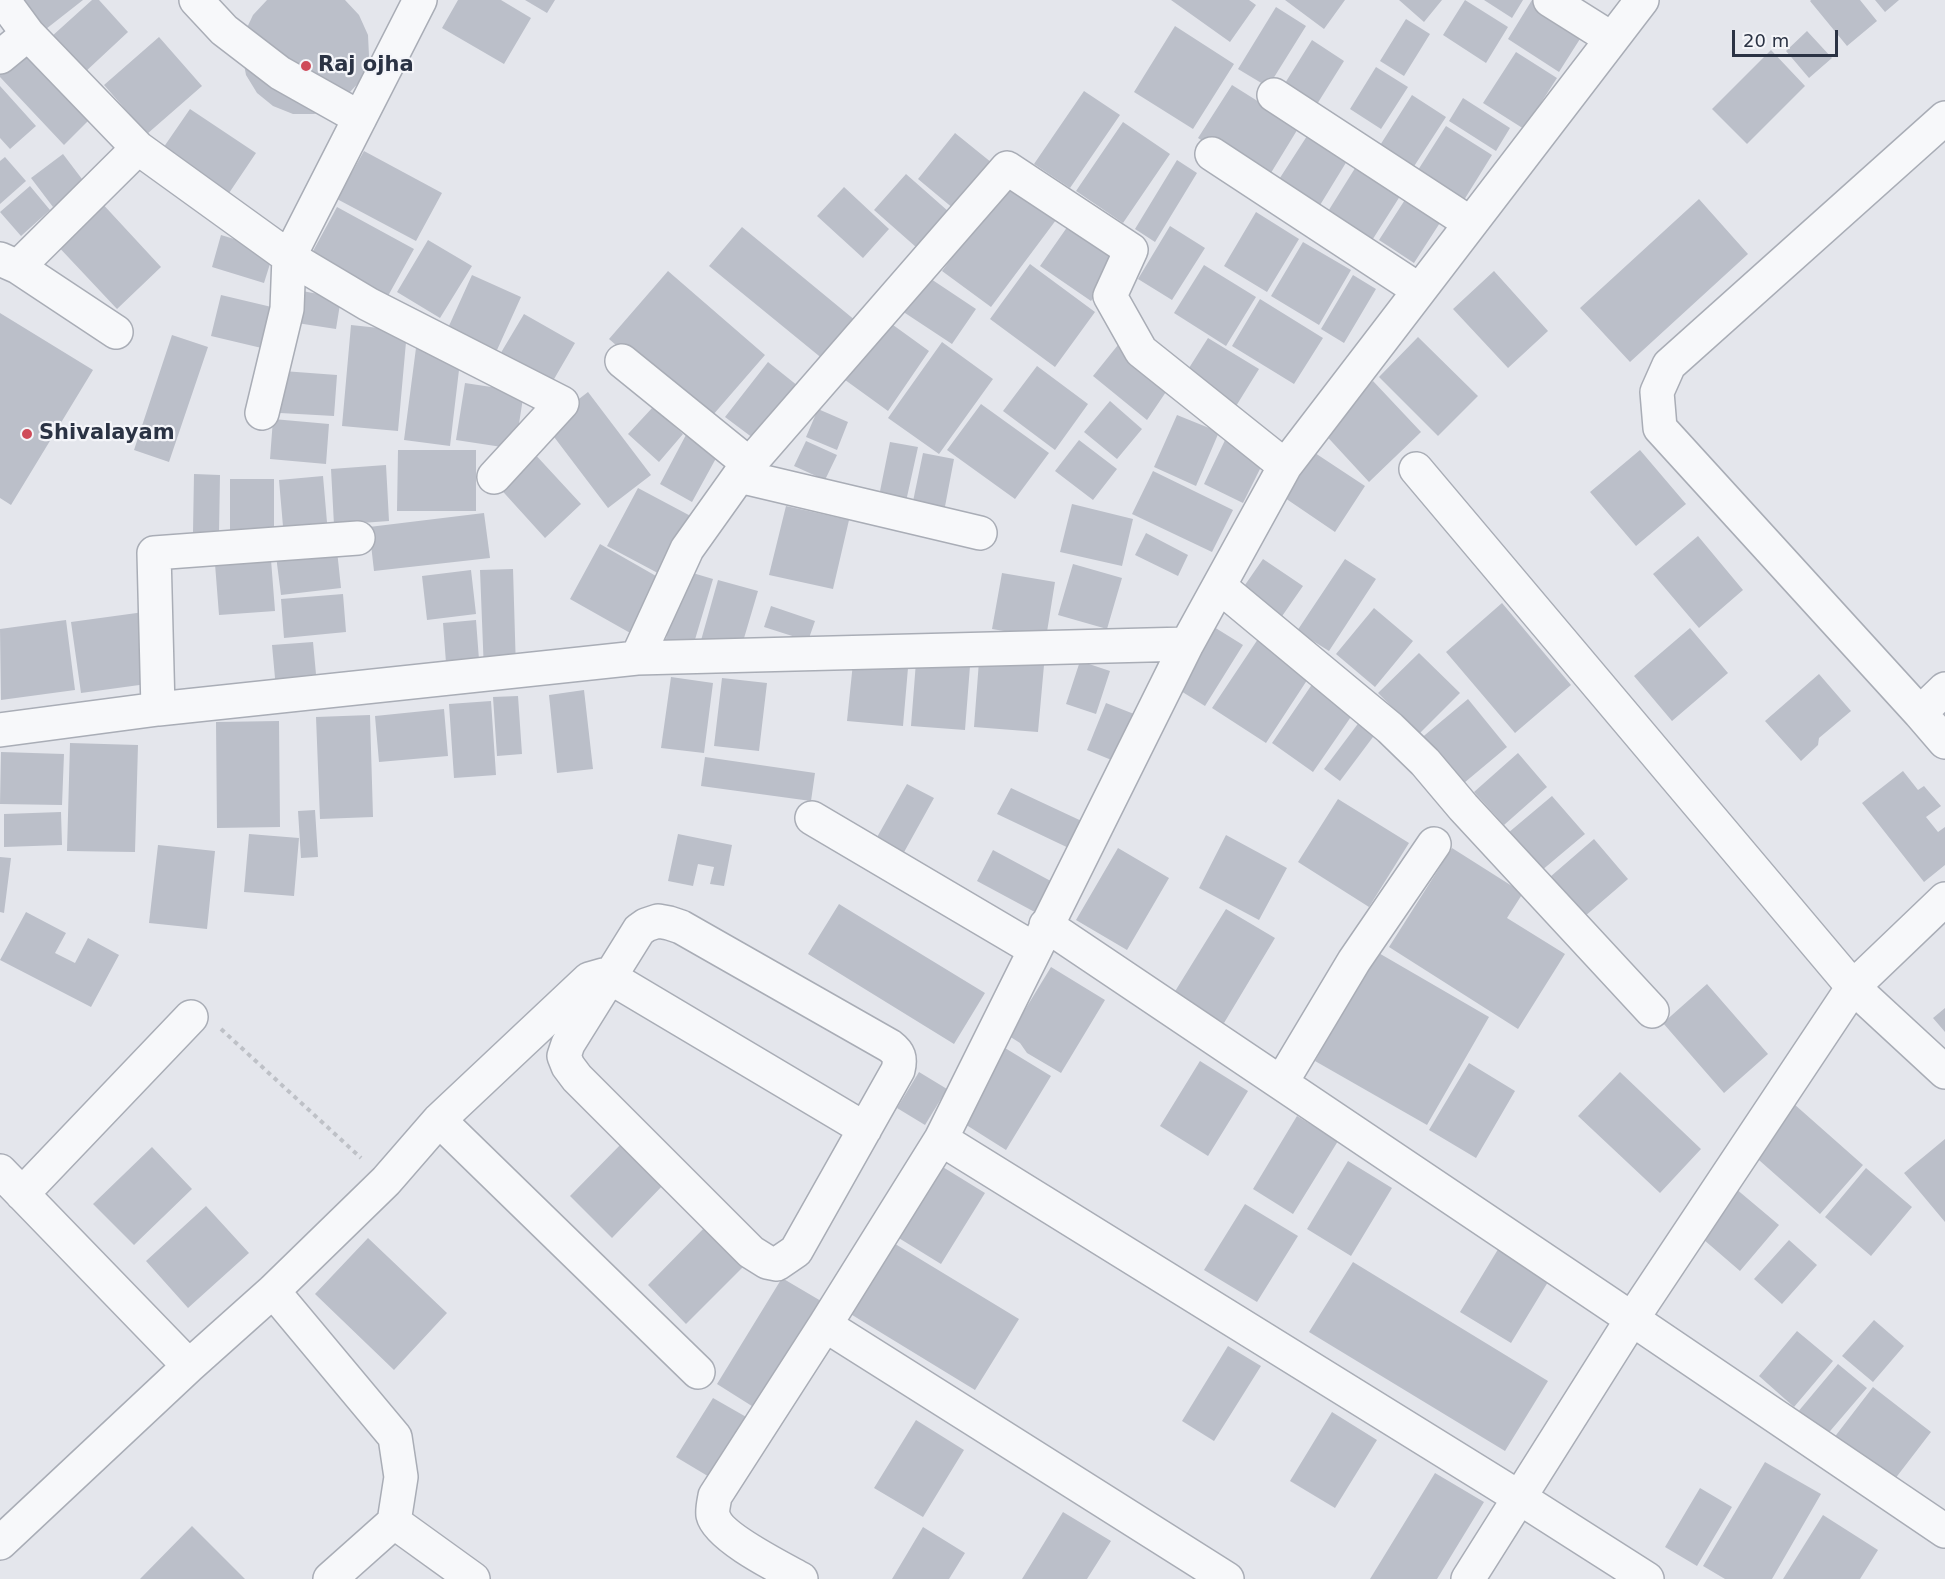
<!DOCTYPE html>
<html>
<head>
<meta charset="utf-8">
<style>
	body { margin:0 }
	#map { position:relative; width:1945px; height:1579px; overflow:hidden; background:#e4e6ec; font-family:"DejaVu Sans",sans-serif }
	canvas { display:block }
	.scale { position:absolute; left:1732px; top:30px; width:106px; height:27px; box-sizing:border-box; border:3px solid #2b3344; border-top:0; padding-left:8px; font-size:18px; line-height:21px; white-space:nowrap; color:#2b3344; -webkit-text-stroke:4px #f4f5f9; paint-order:stroke }
</style>
</head>
<body>
<div id="map">
<canvas width="1945" height="1579"></canvas>
<div class="scale">20 m</div>
</div>
<script>
const g = document.querySelector('canvas').getContext('2d');
g.lineJoin = 'round';
function paint(path, color) {
  g.fillStyle = color;
  g.fill(path, 'evenodd');
}
function strokePath(path, color, width, dash) {
  g.strokeStyle = color;
  g.lineWidth = width;
  g.lineCap = dash ? 'butt' : 'round';
  g.setLineDash(dash || []);
  g.stroke(path);
}
function write(font, color, halo, rows, align = 'center') {
  g.font = font + ' "DejaVu Sans",sans-serif';
  g.lineWidth = 4.5;
  g.setLineDash([]);
  g.textBaseline = 'middle';
  g.strokeStyle = halo;
  g.fillStyle = color;
  for (const [text, x, y, turn = 0] of rows) {
    g.save();
    g.translate(x, y);
    g.rotate((+turn || 0) * Math.PI / 180);
    g.textAlign = isNaN(turn) ? turn : align;
    if (halo) g.strokeText(text, 0, 0);
    g.fillText(text, 0, 0);
    g.restore();
  }
}
const building = new Path2D(`
	M22,0H83L46,29Z
	M92,0H99L128,32L84,73L51,37Z
	M267,0H345L359,15L368,35L369,56L364,77L335,108L314,114H293L273,106L257,93L246,75L242,54L244,34L253,15Z
	M458,0H501L531,18L504,64L442,28Z
	M525,0H555L547,13Z
	M1171,0H1249L1256,5L1230,42Z
	M1285,0H1345L1324,29Z
	M1399,0H1442L1424,22Z
	M1465,0L1508,27L1486,63L1443,35Z
	M1484,0H1523L1512,18Z
	M1532,0H1537L1585,31L1559,72L1508,39Z
	M1811,0H1860L1877,21L1847,46L1810,1Z
	M1875,0H1899L1885,12Z
	M1276,7L1306,26L1268,87L1238,69Z
	M1406,19L1430,34L1404,76L1380,61Z
	M1175,26L1234,64L1193,129L1134,92Z
	M1807,31L1832,58L1809,78L1786,51Z
	M159,37L202,86L147,134L104,85Z
	M1312,40L1344,61L1314,109L1282,88Z
	M22,50L88,121L64,145L0,77V70Z
	M1771,50L1805,86L1747,144L1712,109Z
	M1516,52L1557,78L1524,129L1483,103Z
	M1376,67L1408,87L1381,129L1350,109Z
	M1232,85L1299,127L1266,181L1198,138Z
	M0,86L36,126L10,149L0,138Z
	M1084,91L1120,115L1070,188L1034,164Z
	M1412,95L1446,117L1411,171L1377,150Z
	M1463,98L1510,128L1496,151L1449,121Z
	M190,109L256,153L225,199L159,154Z
	M1123,122L1170,154L1123,223L1076,191Z
	M1446,126L1492,155L1464,200L1418,170Z
	M955,133L997,167L960,214L918,179Z
	M1307,136L1347,161L1317,210L1276,184Z
	M364,151L442,193L416,241L337,199Z
	M63,154L85,183L53,207L31,178Z
	M5,157L26,181L0,204V161Z
	M1177,160L1197,173L1155,242L1135,229Z
	M1357,165L1402,193L1371,242L1327,213Z
	M906,174L957,219L925,255L874,210Z
	M1007,183L1056,220L991,307L942,271Z
	M30,186L50,210L21,236L0,212Z
	M844,187L889,229L863,258L817,216Z
	M1410,192L1445,215L1414,263L1379,240Z
	M1699,199L1748,254L1630,362L1580,308Z
	M99,200L161,267L117,309L54,242Z
	M337,207L414,249L383,305L306,264Z
	M1256,212L1299,239L1267,292L1224,266Z
	M1070,223L1121,258L1091,301L1040,266Z
	M1170,226L1205,248L1172,300L1138,279Z
	M742,227L856,321L824,360L709,266Z
	M221,235L274,251L264,283L212,267Z
	M428,240L472,266L440,318L397,292Z
	M1303,242L1351,270L1319,325L1271,296Z
	M1030,264L1095,312L1055,367L990,319Z
	M1204,265L1256,297L1226,346L1174,313Z
	M668,271L765,355L706,423L609,339Z
	M1494,271L1548,331L1508,368L1453,309Z
	M472,275L521,297L497,350L448,328Z
	M925,275L976,309L952,344L902,311Z
	M1353,275L1376,289L1344,343L1321,329Z
	M302,291L341,298L336,329L297,323Z
	M221,295L280,309L270,350L211,336Z
	M1260,299L1323,338L1294,384L1232,346Z
	M0,313L93,370L11,505L0,498Z
	M524,314L575,343L550,386L499,356Z
	M882,317L929,351L888,411L841,377Z
	M351,325L407,331L398,431L342,426Z
	M172,335L208,347L169,462L134,450Z
	M1418,337L1478,396L1438,436L1379,377Z
	M1208,338L1259,369L1233,411L1182,379Z
	M1122,340L1170,386L1147,420L1093,376Z
	M942,342L993,379L939,454L888,418Z
	M416,348L461,353L450,446L404,440Z
	M768,362L803,390L761,444L725,417Z
	M1037,366L1088,404L1055,450L1003,411Z
	M283,371L337,375L334,416L280,413Z
	M1373,381L1421,432L1369,482L1321,430Z
	M465,383L524,392L515,449L456,440Z
	M588,392L651,475L608,508L545,425Z
	M1110,401L1142,429L1117,459L1084,432Z
	M981,404L1049,453L1015,499L947,450Z
	M653,407L683,434L659,462L628,434Z
	M818,409L848,422L837,450L806,437Z
	M1177,415L1219,432L1196,486L1154,467Z
	M273,419L329,424L326,464L270,459Z
	M687,433L720,451L692,502L660,484Z
	M1227,436L1267,455L1243,503L1204,484Z
	M1079,440L1117,469L1093,500L1055,471Z
	M806,441L837,455L825,480L794,466Z
	M890,442L918,447L905,506L878,501Z
	M398,450H476V511H397Z
	M1640,450L1686,504L1636,546L1590,492Z
	M532,451L581,504L545,538L496,484Z
	M923,453L954,459L943,517L911,511Z
	M1315,453L1365,486L1335,532L1285,498Z
	M386,465L389,521L334,525L331,469Z
	M1153,471L1233,510L1212,552L1132,514Z
	M194,474L220,475L219,533L193,532Z
	M323,476L328,534L284,538L279,480Z
	M230,479H274V540H230Z
	M638,488L700,521L669,579L607,546Z
	M1072,504L1133,519L1122,566L1060,552Z
	M786,506L849,520L833,589L769,575Z
	M484,513L490,558L374,571L369,527Z
	M1146,533L1188,555L1178,576L1135,555Z
	M1698,536L1743,590L1699,628L1653,574Z
	M336,541L341,588L281,595L275,548Z
	M600,544L663,580L632,634L570,599Z
	M270,547L275,611L219,615L214,551Z
	M1263,559L1303,586L1278,622L1238,595Z
	M1345,559L1376,579L1329,651L1297,631Z
	M1073,564L1122,578L1107,629L1058,615Z
	M513,569L516,670L484,672L480,570Z
	M471,570L476,614L427,620L422,576Z
	M686,571L713,579L691,653L664,645Z
	M1002,573L1055,582L1046,638L992,629Z
	M718,580L758,591L739,655L700,644Z
	M343,594L346,632L284,638L281,599Z
	M1502,603L1571,685L1515,733L1446,652Z
	M771,606L815,621L808,641L764,627Z
	M1374,608L1413,641L1375,687L1336,654Z
	M144,612L154,683L81,693L71,622Z
	M66,620L75,690L1,700L0,629Z
	M476,620L480,673L447,676L443,623Z
	M1214,627L1243,645L1205,706L1176,688Z
	M1690,628L1728,673L1672,721L1634,676Z
	M1262,633L1315,668L1266,743L1212,708Z
	M313,642L317,685L276,689L272,645Z
	M1419,653L1460,693L1419,734L1378,693Z
	M979,661L1044,665L1038,732L974,727Z
	M1080,661L1110,671L1096,714L1066,704Z
	M916,662L970,666L965,730L911,726Z
	M853,663L908,668L903,726L847,721Z
	M1819,674L1851,711L1819,738L1818,745L1801,761L1765,721Z
	M671,677L713,683L704,753L661,748Z
	M722,678L767,683L759,751L714,746Z
	M1315,680L1357,708L1313,772L1272,743Z
	M584,690L593,769L557,773L549,695Z
	M518,696L522,754L497,756L493,697Z
	M1468,699L1507,747L1458,788L1419,740Z
	M491,701L496,775L454,778L449,704Z
	M1106,703L1134,714L1114,761L1087,750Z
	M444,709L448,756L379,762L375,716Z
	M370,715L373,817L320,819L316,717Z
	M1363,717L1379,729L1340,781L1324,769Z
	M279,721L280,827L217,828L216,722Z
	M70,743L138,745L135,852L67,851Z
	M1,752L64,754L62,805L0,804Z
	M1518,753L1547,787L1504,825L1474,792Z
	M705,757L815,773L811,801L701,786Z
	M1903,771L1918,790L1924,786L1941,806L1926,817L1938,832L1945,827V865L1924,882L1862,803Z
	M907,784L934,798L903,854L876,839Z
	M1011,788L1088,824L1075,851L997,814Z
	M1552,796L1585,834L1541,871L1508,833Z
	M1338,799L1409,843L1369,907L1298,862Z
	M315,810L318,857L301,858L298,811Z
	M61,812L62,845L4,847V814Z
	M249,834L299,838L294,896L244,892Z
	M678,834L732,845L724,886L710,884L714,867L698,864L693,886L668,881Z
	M1226,835L1287,868L1259,920L1199,888Z
	M1594,839L1628,879L1584,917L1550,877Z
	M158,845L215,851L207,929L149,923Z
	M1118,848L1169,878L1127,950L1076,920Z
	M1452,848L1523,893L1507,918L1565,954L1518,1029L1389,947Z
	M993,850L1060,886L1044,917L977,881Z
	M0,857L11,858L4,913L0,912Z
	M839,904L985,993L954,1044L808,954Z
	M1226,909L1275,938L1224,1023L1174,993Z
	M26,912L66,933L55,953L75,963L88,938L119,955L91,1007L0,960Z
	M1377,952L1489,1017L1427,1125L1315,1061Z
	M1051,967L1105,1000L1061,1073L1027,1053L1020,1043L1009,1036Z
	M1707,984L1768,1054L1724,1093L1663,1023Z
	M1945,1008V1032L1933,1018Z
	M1005,1048L1051,1076L1006,1150L960,1121Z
	M1200,1061L1248,1091L1208,1156L1160,1126Z
	M1469,1063L1515,1091L1476,1158L1429,1130Z
	M919,1072L947,1089L925,1125L897,1108Z
	M1620,1072L1701,1149L1660,1193L1578,1116Z
	M1794,1104L1863,1165L1820,1214L1751,1153Z
	M1297,1116L1338,1141L1293,1214L1253,1189Z
	M1945,1139V1222L1904,1173Z
	M625,1140L667,1181L612,1238L570,1196Z
	M152,1147L192,1189L134,1245L93,1204Z
	M933,1161L985,1193L941,1264L889,1232Z
	M1348,1161L1392,1188L1351,1256L1307,1229Z
	M1866,1168L1912,1207L1871,1256L1825,1217Z
	M1735,1188L1779,1225L1740,1271L1696,1233Z
	M1245,1204L1298,1236L1257,1302L1204,1270Z
	M206,1206L249,1253L188,1308L146,1261Z
	M707,1225L746,1264L686,1324L648,1285Z
	M368,1238L447,1313L394,1370L315,1294Z
	M887,1239L1019,1319L975,1390L844,1310Z
	M1789,1240L1817,1265L1782,1304L1754,1279Z
	M1500,1246L1551,1277L1511,1343L1460,1312Z
	M1353,1262L1548,1381L1505,1451L1309,1332Z
	M782,1278L821,1301L755,1408L717,1384Z
	M1874,1320L1904,1346L1873,1382L1842,1356Z
	M1797,1331L1833,1361L1794,1407L1759,1376Z
	M1228,1346L1261,1366L1214,1441L1182,1421Z
	M1838,1364L1867,1388L1825,1437L1797,1413Z
	M1873,1387L1931,1432L1888,1488L1830,1443Z
	M713,1398L748,1418L711,1478L676,1457Z
	M1332,1412L1377,1440L1335,1508L1290,1481Z
	M916,1420L964,1450L923,1517L874,1488Z
	M1765,1462L1821,1494L1772,1579H1725L1703,1566Z
	M1435,1473L1484,1502L1437,1579H1370Z
	M1700,1488L1732,1507L1697,1566L1665,1547Z
	M1063,1512L1111,1541L1087,1579H1022Z
	M1823,1515L1878,1550L1860,1579H1783Z
	M192,1526L245,1579H140Z
	M923,1527L965,1553L949,1579H892Z`);
const path = new Path2D(`
	M221,1029L361,1158`);
const minor = new Path2D(`
	M3,0L28,34L138,148L289,257L368,304L562,403L494,477
	M196,0L224,30L280,73L360,118
	M1550,0L1612,39
	M0,57L28,34
	M1274,95L1470,223
	M1945,118L1669,365L1657,392L1660,428L1920,713L1945,742
	M1212,154L1419,290
	M0,259L18,267L116,332
	M18,267L138,148
	M622,361L749,464
	M262,413L287,309L289,257L420,0
	M1416,469L1853,987L1945,1072
	M739,476L980,533
	M1219,586L1390,728L1425,762L1463,807L1652,1011
	M637,658L687,549L739,476L1007,168L1131,250L1110,296L1141,351L1285,466
	M158,709L154,553L358,538
	M1920,713L1945,689
	M0,730L158,709L637,658L1187,644
	M812,818L1034,949
	M658,921L669,923L681,927L890,1046C899,1053 901,1058 898,1070L796,1251L777,1264L767,1262L751,1252L577,1078L568,1066L564,1056L568,1044L639,930L646,925Z
	M1046,925L1632,1319L1945,1531
	M1281,1083L1354,961L1434,844
	M439,1120L698,1372
	M941,1139L1520,1498L1647,1579
	M0,1171L189,1366
	M22,1194L191,1017
	M273,1291L395,1437L401,1477L394,1522L473,1579
	M825,1325L1227,1579
	M0,1543L189,1366L273,1291L386,1181L439,1120L589,979L603,975L618,982L865,1129
	M330,1579L394,1522
	M801,1579C781,1568 718,1537 713,1515C712,1510 714,1502 715,1496L825,1325L941,1139L1187,644L1285,466L1642,0
	M1468,1579L1632,1319L1853,987L1945,899`);
const markers = [
	[306,66,6,"#cf4b59"],
	[27,434,6,"#cf4b59"]
];
const poiNames = [
	["Raj ojha",318,66],
	["Shivalayam",39,434]
];
paint(building, '#bbbfc9');
strokePath(minor, '#a9adb6', 36);
strokePath(path, '#bec1c7', 4, [4.5, 4.5]);
strokePath(minor, '#f7f8fa', 33);
for (const [x, y, r, color] of markers) {
  const dot = new Path2D();
  dot.arc(x, y, r, 0, 2 * Math.PI);
  g.fillStyle = color;
  g.fill(dot);
  strokePath(dot, '#f4f5f9', 2);
}
write('bold 21px', '#2b3344', '#f4f5f9', poiNames, 'left');
</script>
</body>
</html>
